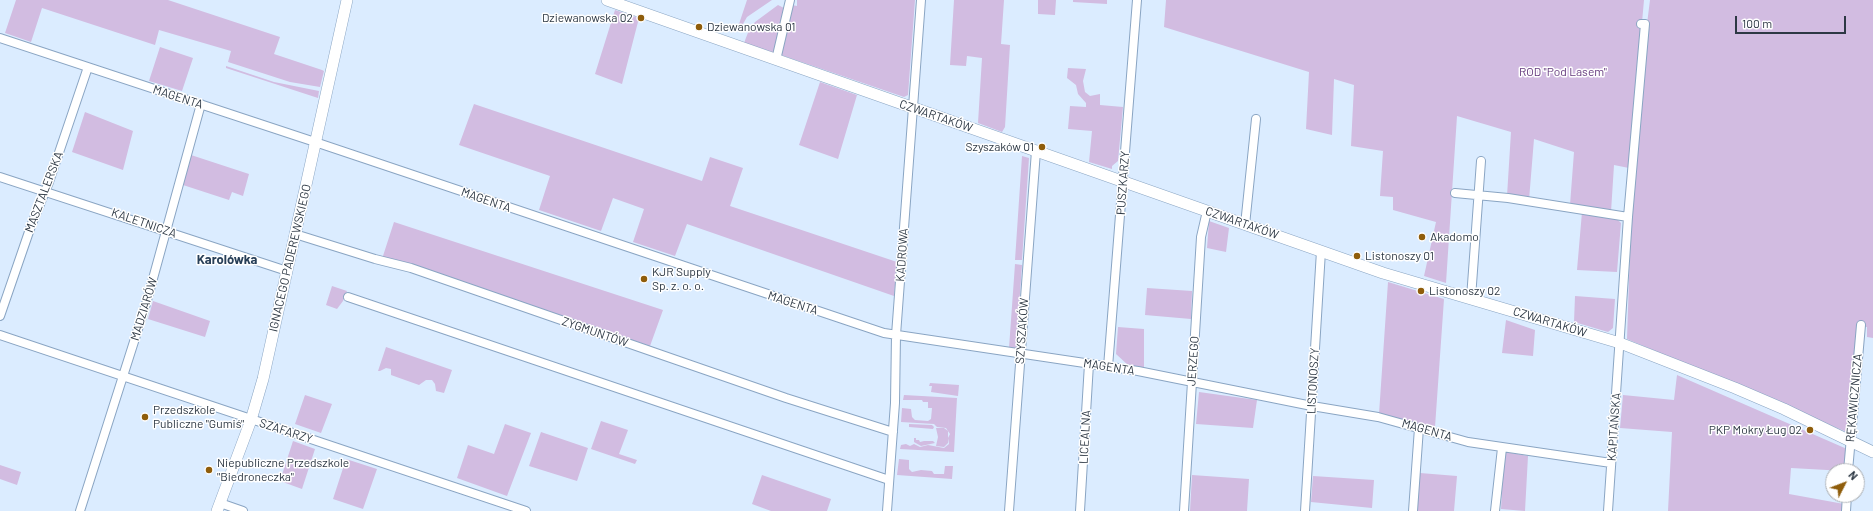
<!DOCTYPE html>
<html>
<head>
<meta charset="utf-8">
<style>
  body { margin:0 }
  #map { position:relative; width:1873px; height:511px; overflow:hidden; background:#dbecff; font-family:Barlow,sans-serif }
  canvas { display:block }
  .north { position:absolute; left:1825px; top:463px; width:40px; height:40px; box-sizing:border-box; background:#fff; border:1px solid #abafb4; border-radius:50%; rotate:48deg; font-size:11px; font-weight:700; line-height:16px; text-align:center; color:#2d3844 }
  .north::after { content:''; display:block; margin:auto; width:14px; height:18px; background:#8f5d0b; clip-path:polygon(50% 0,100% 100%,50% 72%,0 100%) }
  .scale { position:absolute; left:1735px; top:16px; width:111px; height:18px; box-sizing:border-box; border:2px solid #2d3844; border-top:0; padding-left:5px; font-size:12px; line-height:14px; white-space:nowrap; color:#2d3844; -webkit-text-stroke:3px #fff; paint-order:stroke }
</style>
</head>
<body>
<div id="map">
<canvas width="1873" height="511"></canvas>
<div class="north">N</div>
<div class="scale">100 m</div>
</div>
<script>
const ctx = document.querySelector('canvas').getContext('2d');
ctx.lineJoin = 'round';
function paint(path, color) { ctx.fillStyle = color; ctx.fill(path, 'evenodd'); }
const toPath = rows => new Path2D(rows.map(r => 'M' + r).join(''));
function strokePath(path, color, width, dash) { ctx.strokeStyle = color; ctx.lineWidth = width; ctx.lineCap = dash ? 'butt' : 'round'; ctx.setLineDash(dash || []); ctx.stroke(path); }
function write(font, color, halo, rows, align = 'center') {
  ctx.font = font + ' Barlow,sans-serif'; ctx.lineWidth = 3; ctx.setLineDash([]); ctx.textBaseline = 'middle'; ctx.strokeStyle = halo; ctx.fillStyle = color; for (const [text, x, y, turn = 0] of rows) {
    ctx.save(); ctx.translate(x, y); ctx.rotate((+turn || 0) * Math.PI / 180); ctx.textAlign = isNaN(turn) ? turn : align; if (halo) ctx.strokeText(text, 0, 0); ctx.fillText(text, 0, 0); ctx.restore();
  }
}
const green = toPath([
  [16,0,168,0,280,37,274,54,322,70,324,71,320,87,290,82,228,62,231,51,159,30,155,45,42,8,31,42,5,33],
  [747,0,772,0,747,17,739,31,737,30],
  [797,0,915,0,908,95,904,97,781,55,789,10,792,5,797,6],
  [954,0,1004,0,1001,44,1010,45,1005,127,1002,132,978,123,982,58,967,56,966,66,950,65],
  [1038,0,1056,0,1055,15,1038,14],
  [1073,0,1107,0,1107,4,1073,2],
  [1166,0,1644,0,1629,168,1614,165,1611,212,1570,205,1574,152,1534,139,1529,200,1507,196,1511,132,1457,116,1446,283,1424,276,1436,222,1393,210,1393,197,1380,196,1383,151,1351,146,1354,85,1334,79,1332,135,1306,129,1309,72,1164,27],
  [1650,0,1873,0,1873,338,1867,337,1867,327,1858,327,1849,433,1627,339,1631,218,1647,24],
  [778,5,784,8,775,53,744,43,749,30,755,22],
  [615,10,639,18,622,84,595,74],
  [160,47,193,58,182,91,149,81],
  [226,66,274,82,319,91,318,98,226,68],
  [1068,68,1086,69,1083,81,1085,92,1090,96,1100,94,1100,105,1123,107,1118,161,1112,166,1112,169,1089,162,1092,131,1068,129,1070,106,1086,107,1086,103,1078,94,1076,85,1067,78],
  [820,82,857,95,838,159,799,145],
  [474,104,702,181,710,157,743,168,730,206,897,262,894,296,687,224,675,256,633,242,644,209,613,198,601,231,539,210,550,176,459,145],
  [85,112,133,131,123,170,72,152],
  [191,155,249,174,243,196,232,192,229,200,183,185],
  [1022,156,1029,158,1022,260,1015,260],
  [1582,212,1616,218,1621,223,1617,272,1577,270],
  [1209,221,1229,228,1226,252,1207,248],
  [394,222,663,310,650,346,397,261,382,259],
  [1015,264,1022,265,1016,349,1009,348],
  [1388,282,1444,299,1435,427,1379,414],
  [332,286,347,291,343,301,337,309,326,305],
  [1147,288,1192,291,1191,319,1145,315],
  [1575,296,1615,299,1613,328,1608,332,1574,322],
  [153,301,210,321,205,337,148,319],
  [1506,320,1535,330,1533,356,1502,353],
  [1118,327,1144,329,1144,369,1129,366,1116,354],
  [386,347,452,370,444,393,436,391,435,384,432,380,426,380,419,385,391,375,391,369,386,368,380,371,378,371],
  [1677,375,1847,449,1845,471,1791,468,1789,494,1844,504,1843,511,1668,511,1672,432,1620,428,1623,395,1674,400],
  [930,383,959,385,958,396,931,392,932,386,929,386],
  [1199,392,1257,400,1253,428,1196,424],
  [305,395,332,404,321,433,295,424],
  [904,395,957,398,954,452,900,449,901,445,906,444,910,446,914,444,920,447,928,445,944,448,949,444,948,438,950,434,946,428,937,427,934,424,901,422,902,408,911,409,912,417,915,420,928,421,931,419,932,408,928,408,928,402,923,402,922,400,903,400],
  [601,421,628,430,619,454,637,460,635,464,591,449],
  [505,424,531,433,507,496,457,478,468,445,494,454],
  [909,424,932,425,934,427,933,429,909,427],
  [936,428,944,428,948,431,948,443,944,447,936,446,938,437],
  [541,432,588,448,577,481,529,466],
  [914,438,916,438,916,440,919,440,920,442,924,441,933,441,935,443,921,446,914,442],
  [293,441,315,449,302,489,280,481],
  [1506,452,1528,456,1525,511,1501,509,1504,454],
  [346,459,377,469,363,509,333,499],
  [899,459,909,460,909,469,912,472,921,470,932,471,934,474,944,474,945,466,953,466,952,479,897,475],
  [0,465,21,472,17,485,0,479],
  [1420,473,1457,476,1454,511,1417,511],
  [762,475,831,499,827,511,771,511,752,504],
  [1192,475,1249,479,1247,511,1190,511],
  [1313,476,1374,480,1372,508,1311,502]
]);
const street = toPath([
  [0,38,321,144,884,333,1138,371,1312,406,1378,417,1468,442,1611,463],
  [776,60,790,0],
  [0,177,287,271],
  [1455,193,1508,198,1628,217],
  [1245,225,1256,119],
  [295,234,375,259,411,268,786,398,893,432],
  [348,297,889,480],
  [1471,298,1481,161],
  [0,316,31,226,49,182,88,67],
  [0,335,526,511],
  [1108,367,1137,0],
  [1848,471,1861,325],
  [220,503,243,511],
  [80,511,146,304,201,104],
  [887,511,895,403,896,335,921,0],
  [1009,511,1036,151],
  [1080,511,1089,364],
  [1184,511,1201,237,1207,211],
  [1305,511,1321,251],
  [1413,511,1419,428],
  [1495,511,1502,448],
  [1608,511,1628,217,1645,24,1641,24],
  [1846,511,1847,495]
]);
const secondary = toPath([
  [607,0,1383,273,1620,343,1735,388,1784,409,1873,452],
  [217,511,251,420,263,379,347,0]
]);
const markers = [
  [641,18,4,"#8f5d0b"],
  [699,27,4,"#8f5d0b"],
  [1042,147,4,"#8f5d0b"],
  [1422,237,4,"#8f5d0b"],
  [1357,256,4,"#8f5d0b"],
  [644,279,4,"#8f5d0b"],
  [1421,291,4,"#8f5d0b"],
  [145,417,4,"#8f5d0b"],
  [1810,430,4,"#8f5d0b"],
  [209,470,4,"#8f5d0b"]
];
const poiNames = [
  ["Dziewanowska 02",633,18,"right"],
  ["Dziewanowska 01",707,27],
  ["Szyszaków 01",1034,147,"right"],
  ["Akadomo",1430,237],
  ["Listonoszy 01",1365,256],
  ["KJR Supply",652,272],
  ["Sp. z. o. o.",652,286],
  ["Listonoszy 02",1429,291],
  ["Przedszkole",153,410],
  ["Publiczne \"Gumiś\"",153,424],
  ["PKP Mokry Ług 02",1802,430,"right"],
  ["Niepubliczne Przedszkole",217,463],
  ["\"Biedroneczka\"",217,477]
];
const parkNames = [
  ["ROD \"Pod Lasem\"",1563,72]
];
const streetNames = [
  ["MAGENTA",178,97,18],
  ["CZWARTAKÓW",936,116,19],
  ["PUSZKARZY",1123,183,-86],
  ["MASZTALERSKA",44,192,-69],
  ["MAGENTA",486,200,19],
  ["KALETNICZA",144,223,19],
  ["CZWARTAKÓW",1242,223,19],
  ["KADROWA",902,255,-86],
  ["IGNACEGO PADEREWSKIEGO",290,258,-77],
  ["MAGENTA",793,303,18],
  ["MADZIARÓW",144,309,-73],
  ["CZWARTAKÓW",1550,322,17],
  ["SZYSZAKÓW",1022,331,-86],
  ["ZYGMUNTÓW",595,332,19],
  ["JERZEGO",1193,361,-86],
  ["MAGENTA",1109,367,9],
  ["LISTONOSZY",1313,381,-87],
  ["RĘKAWICZNICZA",1854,398,-85],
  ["KAPITAŃSKA",1614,427,-86],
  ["MAGENTA",1427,430,16],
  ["SZAFARZY",286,431,18],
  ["LICEALNA",1085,437,-87]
];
const neighbourhoodNames = [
  ["Karolówka",227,260]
];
paint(green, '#d2bce1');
strokePath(street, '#8aa5c3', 10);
strokePath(secondary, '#8aa5c3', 12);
strokePath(street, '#fff', 8);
strokePath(secondary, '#fff', 11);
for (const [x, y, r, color] of markers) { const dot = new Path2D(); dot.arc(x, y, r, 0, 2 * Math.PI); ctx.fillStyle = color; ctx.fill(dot); strokePath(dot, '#fff', 1.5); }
write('12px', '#2d3844', '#fff', poiNames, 'left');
write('12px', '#63387c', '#fff', parkNames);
write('12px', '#2d3844', '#fff', streetNames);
write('bold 13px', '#283f58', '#fff', neighbourhoodNames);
</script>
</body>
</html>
